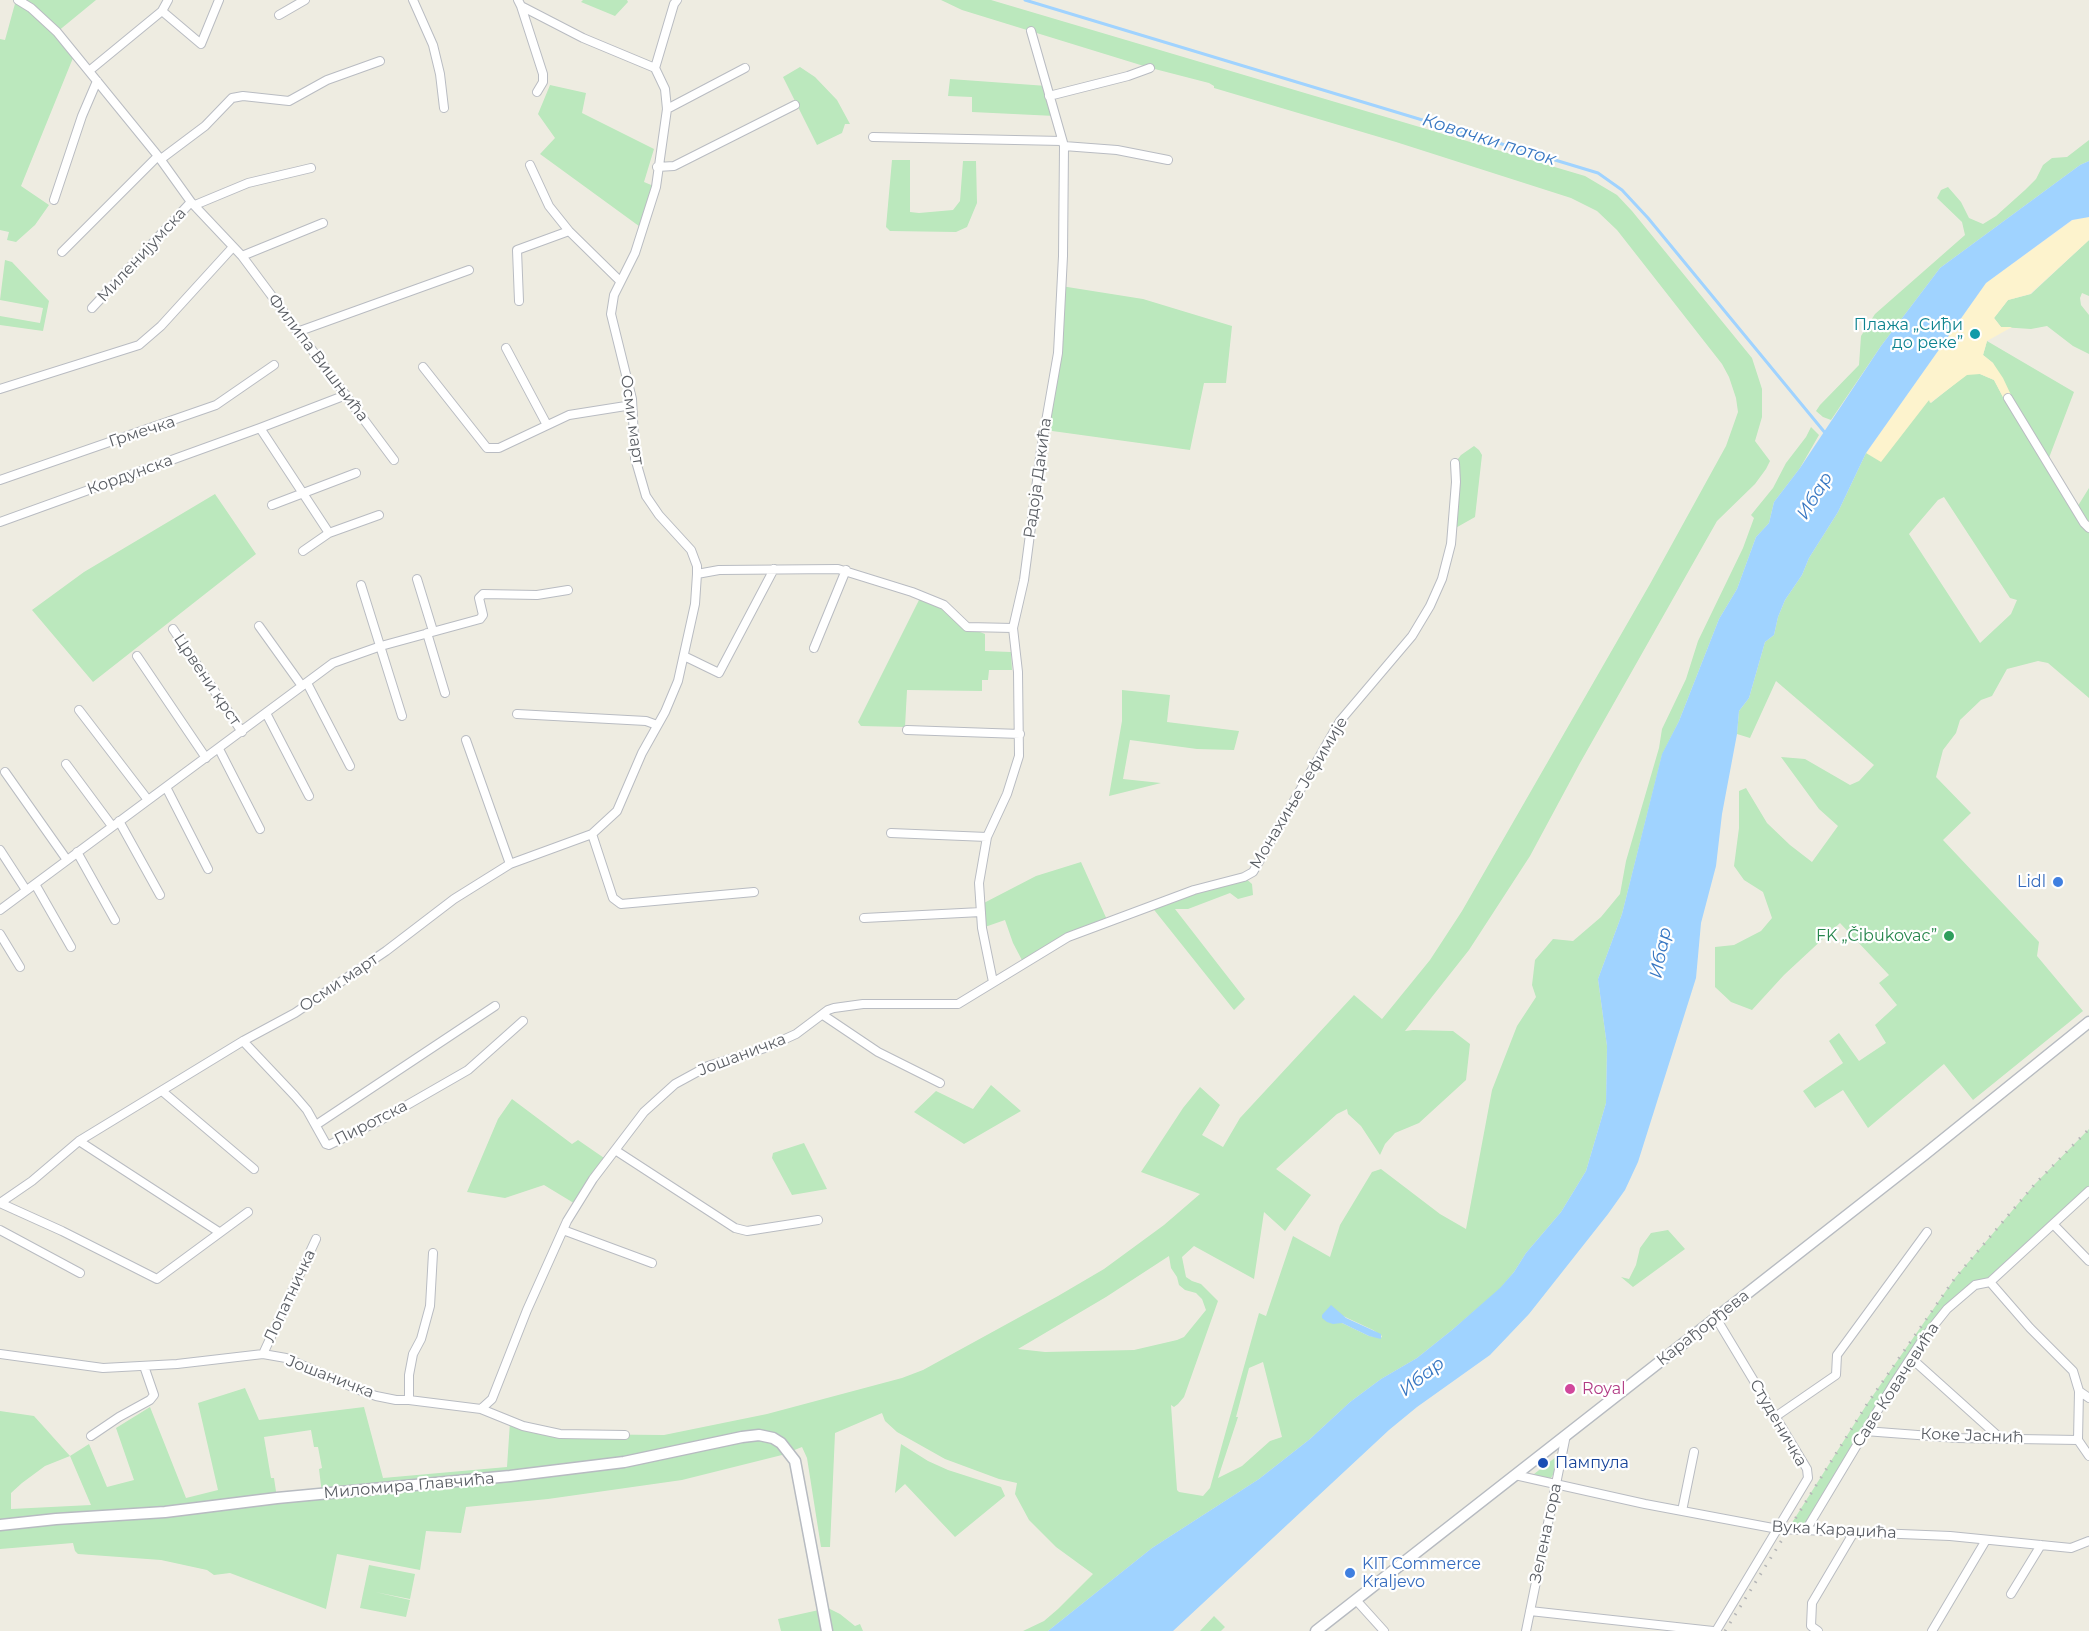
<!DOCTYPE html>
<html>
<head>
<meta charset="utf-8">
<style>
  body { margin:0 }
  canvas { display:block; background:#eeece1 }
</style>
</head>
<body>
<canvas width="2089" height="1631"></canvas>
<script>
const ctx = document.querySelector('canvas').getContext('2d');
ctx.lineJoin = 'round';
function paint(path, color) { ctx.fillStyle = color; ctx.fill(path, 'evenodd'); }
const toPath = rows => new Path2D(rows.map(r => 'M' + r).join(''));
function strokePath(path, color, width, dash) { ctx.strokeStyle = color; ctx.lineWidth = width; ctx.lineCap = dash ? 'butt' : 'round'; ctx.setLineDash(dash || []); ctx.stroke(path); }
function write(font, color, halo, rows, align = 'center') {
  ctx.font = font + ' Montserrat,sans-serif'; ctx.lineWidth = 4.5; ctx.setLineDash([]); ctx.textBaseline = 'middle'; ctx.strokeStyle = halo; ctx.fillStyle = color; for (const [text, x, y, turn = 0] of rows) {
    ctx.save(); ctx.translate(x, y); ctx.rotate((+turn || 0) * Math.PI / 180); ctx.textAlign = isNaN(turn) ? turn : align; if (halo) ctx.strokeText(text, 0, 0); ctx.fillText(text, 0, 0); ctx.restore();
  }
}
const green = toPath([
  [16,0,96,0,57,32,75,53,21,186,49,205,35,225,16,242,7,240,9,232,0,230,0,39,5,40],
  [583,0,627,0,628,2,615,16,581,2],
  [941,0,991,0,1585,176,1617,195,1632,211,1752,358,1762,389,1762,417,1755,441,1770,461,1766,469,1755,484,1717,521,1580,763,1530,856,1469,950,1405,1031,1413,1030,1453,1031,1470,1044,1466,1080,1419,1123,1395,1133,1385,1144,1380,1155,1361,1126,1348,1114,1347,1109,1337,1114,1276,1169,1311,1195,1285,1231,1264,1212,1254,1279,1194,1246,1182,1257,1186,1277,1192,1281,1201,1284,1218,1301,1184,1397,1178,1404,1174,1407,1171,1405,1177,1490,1179,1492,1203,1496,1210,1488,1259,1313,1266,1316,1293,1236,1330,1257,1340,1225,1372,1172,1381,1169,1440,1214,1466,1229,1492,1090,1517,1026,1536,997,1532,985,1535,960,1553,939,1573,941,1601,917,1620,894,1626,861,1659,748,1662,729,1686,679,1698,641,1743,548,1754,518,1751,515,1773,488,1786,463,1806,437,1811,427,1819,435,1800,468,1774,502,1769,523,1756,537,1737,589,1719,619,1679,721,1662,755,1622,914,1598,979,1607,1046,1606,1103,1586,1171,1561,1212,1526,1253,1514,1272,1499,1290,1452,1330,1417,1358,1381,1379,1350,1402,1310,1439,1259,1479,1152,1548,1048,1631,1023,1631,1044,1621,1058,1609,1093,1574,1056,1547,1029,1520,1015,1494,1017,1483,999,1479,945,1459,897,1432,885,1421,882,1413,835,1433,830,1547,821,1547,807,1458,802,1447,782,1455,682,1480,548,1499,466,1507,461,1533,426,1531,420,1570,337,1554,326,1609,230,1573,214,1575,207,1570,161,1560,78,1554,75,1551,73,1543,0,1549,0,1411,34,1416,70,1456,89,1444,107,1487,134,1480,116,1428,150,1407,186,1498,218,1490,198,1403,245,1388,259,1420,364,1407,383,1478,507,1467,510,1422,560,1434,664,1435,767,1414,902,1378,923,1370,1058,1296,1104,1269,1164,1225,1200,1194,1141,1172,1183,1108,1200,1087,1220,1105,1202,1135,1223,1147,1240,1118,1354,995,1382,1019,1430,960,1462,911,1650,584,1726,446,1738,412,1736,398,1729,377,1722,364,1617,230,1597,211,1571,198,1396,142,1214,88,1214,86,1209,83,1147,67,962,10],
  [1169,1256,1171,1268,1177,1277,1179,1285,1185,1290,1196,1293,1202,1299,1206,1310,1184,1337,1177,1340,1134,1350,1045,1352,1018,1349,1106,1297],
  [1343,1316,1373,1330,1382,1336,1381,1338,1369,1336,1342,1323],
  [1263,1362,1282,1437,1270,1441,1242,1466,1218,1478,1238,1417,1236,1417,1249,1368],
  [311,1430,314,1447,318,1447,322,1468,319,1469,322,1494,277,1498,274,1478,271,1478,264,1437],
  [70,1456,91,1505,11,1509,11,1493,22,1483,45,1466],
  [800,67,815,77,837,100,850,124,845,124,842,133,817,145,783,77],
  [950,79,1047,86,1055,116,972,112,972,97,948,96],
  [550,85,586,93,582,113,654,149,644,182,656,187,643,229,540,154,555,138,538,114],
  [2089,140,2089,161,2080,165,1940,268,1881,346,1831,420,1823,417,1816,411,1820,405,1859,365,1861,336,1875,314,1965,235,1962,222,1937,198,1941,190,1948,187,1961,202,1969,218,1983,224,1996,216,2025,190,2036,179,2043,165,2052,158,2067,157],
  [892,160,910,160,910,212,919,213,953,210,960,201,963,161,976,161,977,203,967,227,956,232,890,231,886,227],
  [2089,240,2089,296,2082,293,2080,298,2081,305,2089,315,2089,354,2073,346,2047,326,2031,329,2001,327,1994,318,2008,300,2031,294],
  [5,260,12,262,49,301,43,331,0,325,0,316,40,323,43,308,0,300],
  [1061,286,1143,299,1232,326,1226,383,1204,383,1190,450,1045,430,1058,353],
  [1987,341,2074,392,2047,463,2076,509,2089,488,2089,698,2048,663,2038,661,2007,669,1992,696,1981,700,1960,720,1956,733,1943,750,1936,777,1971,813,1943,840,2039,942,2037,956,2083,1011,1973,1100,1944,1064,1868,1128,1843,1090,1815,1108,1803,1091,1843,1063,1829,1041,1839,1033,1859,1061,1886,1043,1875,1025,1897,1005,1879,983,1889,975,1840,923,1784,975,1752,1010,1731,1002,1715,987,1715,947,1734,945,1761,931,1772,918,1763,892,1744,880,1734,866,1739,828,1739,791,1746,788,1767,823,1790,845,1812,862,1838,826,1819,809,1781,757,1805,759,1850,785,1859,781,1874,765,1776,681,1750,738,1737,734,1739,711,1749,698,1765,642,1774,635,1778,617,1785,600,1802,575,1809,558,1838,512,1866,453,1930,399,1931,403,1967,374,1980,374,1994,380,2004,399,1993,363,1983,355],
  [1944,497,2010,598,2017,600,2011,614,1980,643,1909,534,1938,500],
  [1474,446,1479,450,1482,455,1475,517,1452,530,1455,463,1461,455],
  [215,494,256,554,93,682,32,610,84,572],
  [921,596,944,605,967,627,985,634,985,651,1011,652,1012,670,989,670,988,680,982,680,982,691,907,690,905,727,861,726,858,722],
  [1122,690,1170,695,1167,722,1239,731,1234,750,1197,749,1130,740,1123,779,1161,783,1109,796,1122,721],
  [1081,862,1108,922,1068,937,1024,964,1013,943,1005,920,982,928,980,905,1036,876],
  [1244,877,1252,884,1253,895,1238,899,1230,893,1188,909,1175,909,1245,999,1234,1010,1151,906],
  [991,1085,1021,1111,964,1144,914,1112,936,1091,973,1109],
  [512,1099,572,1144,578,1140,607,1160,577,1205,544,1185,505,1198,467,1192,498,1119],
  [2089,1129,2089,1191,1990,1282,1975,1285,1923,1339,1806,1530,1788,1529,1867,1404,1955,1278,2034,1185],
  [804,1143,827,1189,792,1195,772,1158,773,1153],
  [1668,1230,1685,1249,1633,1287,1621,1277,1629,1279,1636,1265,1640,1248,1651,1233],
  [901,1444,928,1461,948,1470,1001,1487,1005,1496,955,1537,905,1484,895,1493],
  [1556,1457,1554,1473,1551,1478,1544,1478,1534,1474],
  [369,1565,415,1574,410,1599,375,1592,410,1600,406,1617,360,1608],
  [828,1608,840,1614,855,1626,860,1624,863,1631,781,1631,778,1619],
  [1214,1616,1225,1627,1221,1631,1200,1631]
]);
const sand = toPath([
  [2089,217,2089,240,2030,294,2008,300,1994,318,2001,327,2012,327,1987,341,1983,355,1993,363,2003,378,2011,395,2004,399,1994,380,1980,374,1967,375,1930,403,1929,400,1881,462,1866,453,1986,283,2073,220]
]);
const water = toPath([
  [2089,161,2089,217,2072,220,1986,283,1866,453,1838,512,1809,558,1802,575,1785,600,1778,617,1774,635,1765,642,1749,698,1739,711,1737,734,1722,814,1716,866,1701,923,1696,978,1638,1162,1625,1190,1608,1214,1529,1314,1490,1355,1417,1407,1389,1430,1173,1631,1048,1631,1152,1548,1259,1479,1310,1439,1350,1402,1381,1379,1417,1358,1452,1330,1500,1288,1514,1272,1526,1253,1561,1212,1586,1171,1606,1103,1607,1046,1598,979,1622,914,1662,754,1679,721,1719,619,1737,589,1756,537,1769,523,1774,502,1800,468,1881,346,1940,268,2080,165],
  [1331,1305,1346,1318,1381,1334,1381,1339,1369,1336,1342,1323,1333,1324,1327,1322,1322,1318,1322,1315]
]);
const stream = toPath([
  [1025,0,1598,173,1622,190,1648,218,1826,434]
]);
const street = toPath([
  [18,0,31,8,57,32,158,156,191,202,242,256,394,460],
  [413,0,433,45,440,74,444,108],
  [518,0,521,6,583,38,655,68],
  [521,6,543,74,543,82,537,92],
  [162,11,201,44,219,0],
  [279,15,305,0],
  [655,68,674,4,677,0],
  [89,71,162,11,168,0],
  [1049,96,1128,76,1150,68],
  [667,109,745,68],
  [873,137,1062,141],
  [1064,146,1117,150,1168,160],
  [161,159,205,126,232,98,243,96,289,101,327,80,380,61],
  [530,165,549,206,569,231,620,281],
  [657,167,674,166,795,105],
  [54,200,82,116,97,81],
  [195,205,248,183,311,168],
  [62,252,158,156],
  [242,256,323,223],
  [519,301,517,250,569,231],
  [92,308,191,202],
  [297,332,469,270],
  [506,348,547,425],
  [423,367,487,448,499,448,569,415,632,405],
  [0,389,139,345,161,326,233,247],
  [2008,398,2084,523,2089,528],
  [260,428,329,533,379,515],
  [0,480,216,405,274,365],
  [272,505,356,473],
  [0,522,260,428,346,395],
  [303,551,329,533],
  [697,574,719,570,838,569,912,592,944,605,967,627,1013,628],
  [417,579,433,631],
  [361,585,402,716],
  [259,626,302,686],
  [173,629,242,732],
  [427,633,445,693],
  [814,648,846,570],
  [137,656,206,758],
  [684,656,719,673,774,569],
  [307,683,350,766],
  [79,710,148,800],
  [266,713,309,796],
  [517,714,646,721,657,725],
  [907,730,1020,734],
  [466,740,510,864],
  [219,749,260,829],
  [66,764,112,826],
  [5,772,67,860],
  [166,787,208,869],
  [119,821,160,895],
  [891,833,987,837],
  [592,834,613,898,621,904,754,892],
  [0,850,26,890],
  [77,852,115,920],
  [35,884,71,947],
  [0,910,333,663,381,646,480,619,483,615,479,598,483,594,537,595,568,590],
  [864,918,981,912],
  [0,934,20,967],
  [993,982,982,928,979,883,987,837,1007,794,1019,756,1018,672,1013,628,1024,580,1041,450,1058,353,1063,256,1064,146,1031,31],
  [823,1015,878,1052,940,1083],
  [243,1041,295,1096,307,1110,326,1144,329,1145,381,1120,468,1070,523,1021],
  [162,1091,254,1169],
  [316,1125,495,1006],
  [79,1141,219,1232],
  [615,1150,735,1228,747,1231,818,1220],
  [0,1203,32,1181,79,1141,243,1041,295,1013,386,951,454,899,510,864,592,834,617,811,642,753,665,712,678,681,695,604,697,574,697,566,691,550,659,515,646,496,635,458,632,399,611,314,614,295,635,253,656,187,667,109,665,89,655,68],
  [0,1203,62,1231,157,1279,248,1212],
  [2053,1224,2089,1261],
  [0,1230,80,1273],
  [563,1230,652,1263],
  [1990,1282,2030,1328,2073,1371,2079,1391,2078,1440,2089,1456],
  [0,1354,103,1368,177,1364,263,1354,286,1358,359,1390,376,1396,396,1400,409,1400,481,1409,492,1399,527,1310,567,1221,593,1179,644,1112,675,1084,708,1066,765,1048,796,1034,828,1010,834,1008,863,1004,958,1004,1068,937,1194,890,1244,877,1253,872,1340,721,1412,636,1430,606,1442,579,1451,544,1456,482,1455,463],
  [263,1354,316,1239],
  [1911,1358,1999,1437],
  [2079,1391,2089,1398],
  [409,1400,409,1375,413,1354,421,1339,430,1306,433,1253],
  [481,1409,523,1426,560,1434,625,1435],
  [1775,1417,1836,1375,1837,1355,1927,1232],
  [1865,1431,1957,1438,2078,1440],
  [91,1436,119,1417,150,1400,154,1395,144,1366],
  [1515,1475,1645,1504,1778,1529,1950,1536,2071,1548,2089,1541],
  [1682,1511,1694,1452],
  [1806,1530,1893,1385,1923,1339,1947,1309,1975,1285,1990,1282,2089,1191],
  [2011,1594,2041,1545],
  [1356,1600,1384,1631],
  [1530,1611,1713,1631],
  [1526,1631,1566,1435],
  [1716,1631,1808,1478,1807,1469,1716,1318],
  [1818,1631,1811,1626,1812,1603,1854,1532],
  [1932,1631,1986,1540]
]);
const secondary = toPath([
  [0,1525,56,1519,165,1512,277,1498,510,1476,624,1462,742,1437,759,1435,773,1438,781,1443,795,1461,827,1631],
  [1316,1631,1924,1155,2089,1022]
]);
const rail = toPath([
  [1725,1631,1867,1404,1955,1278,2034,1185,2089,1129]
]);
const markers = [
  [1975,334,6,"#0f9aa8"],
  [2058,882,6,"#3f7fe0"],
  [1949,936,6,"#2e9e5b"],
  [1570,1389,6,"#d1479c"],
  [1543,1463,6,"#1a4fb4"],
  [1350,1573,6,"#3f7fe0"]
];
const streetNames = [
  ["Миленијумска",142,255,-47],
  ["Филипа Вишњића",318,358,53],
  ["Осми март",632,420,82],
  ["Грмечка",142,432,-18],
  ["Кордунска",130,475,-20],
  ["Радоја Дакића",1038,478,-82],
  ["Црвени крст",207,680,56],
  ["Монахиње Јефимије",1299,793,-59],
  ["Осми март",339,983,-34],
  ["Јошаничка",742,1055,-21],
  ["Пиротска",371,1123,-27],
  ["Лопатничка",290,1296,-65],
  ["Карађорђева",1703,1328,-38],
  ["Јошаничка",330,1377,21],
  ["Саве Ковачевића",1896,1385,-57],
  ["Студеничка",1778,1423,60],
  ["Коке Јаснић",1972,1436,2],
  ["Миломира Главчића",409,1486,-5],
  ["Вука Караџића",1834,1530,3],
  ["Зелена гора",1546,1533,-78]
];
const cultureNames = [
  ["Плажа „Сиђи",1963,325],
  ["до реке”",1963,343]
];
const shopNames = [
  ["Lidl",2046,882],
  ["KIT Commerce",1362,1564,"left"],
  ["Kraljevo",1362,1582,"left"]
];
const leisureNames = [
  ["FK „Čibukovac”",1937,936]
];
const hotelNames = [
  ["Royal",1582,1389]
];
const transitNames = [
  ["Пампула",1555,1463]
];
const waterNames = [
  ["Ковачки поток",1489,140,17],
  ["Ибар",1815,496,-59],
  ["Ибар",1661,953,-79],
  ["Ибар",1422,1377,-38]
];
paint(green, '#bbe8bd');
paint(sand, '#fdf3cd');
paint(water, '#a0d3ff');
strokePath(stream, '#a0d3ff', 3);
strokePath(street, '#b9bcc2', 10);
strokePath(secondary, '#b7bbc1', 13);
strokePath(street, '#fff', 8);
strokePath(secondary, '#fff', 10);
strokePath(rail, '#b5b6b7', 3, [1.5, 8]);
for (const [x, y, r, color] of markers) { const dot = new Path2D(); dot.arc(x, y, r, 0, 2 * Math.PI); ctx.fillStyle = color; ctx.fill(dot); strokePath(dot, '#fff', 2); }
write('16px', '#5a5e64', '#fff', streetNames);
write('16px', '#0d838f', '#fff', cultureNames, 'right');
write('16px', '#366cbe', '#fff', shopNames, 'right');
write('16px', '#27864d', '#fff', leisureNames, 'right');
write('16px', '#b23c85', '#fff', hotelNames, 'left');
write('16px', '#164399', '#fff', transitNames, 'left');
write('italic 18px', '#3877c2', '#fff', waterNames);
</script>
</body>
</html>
